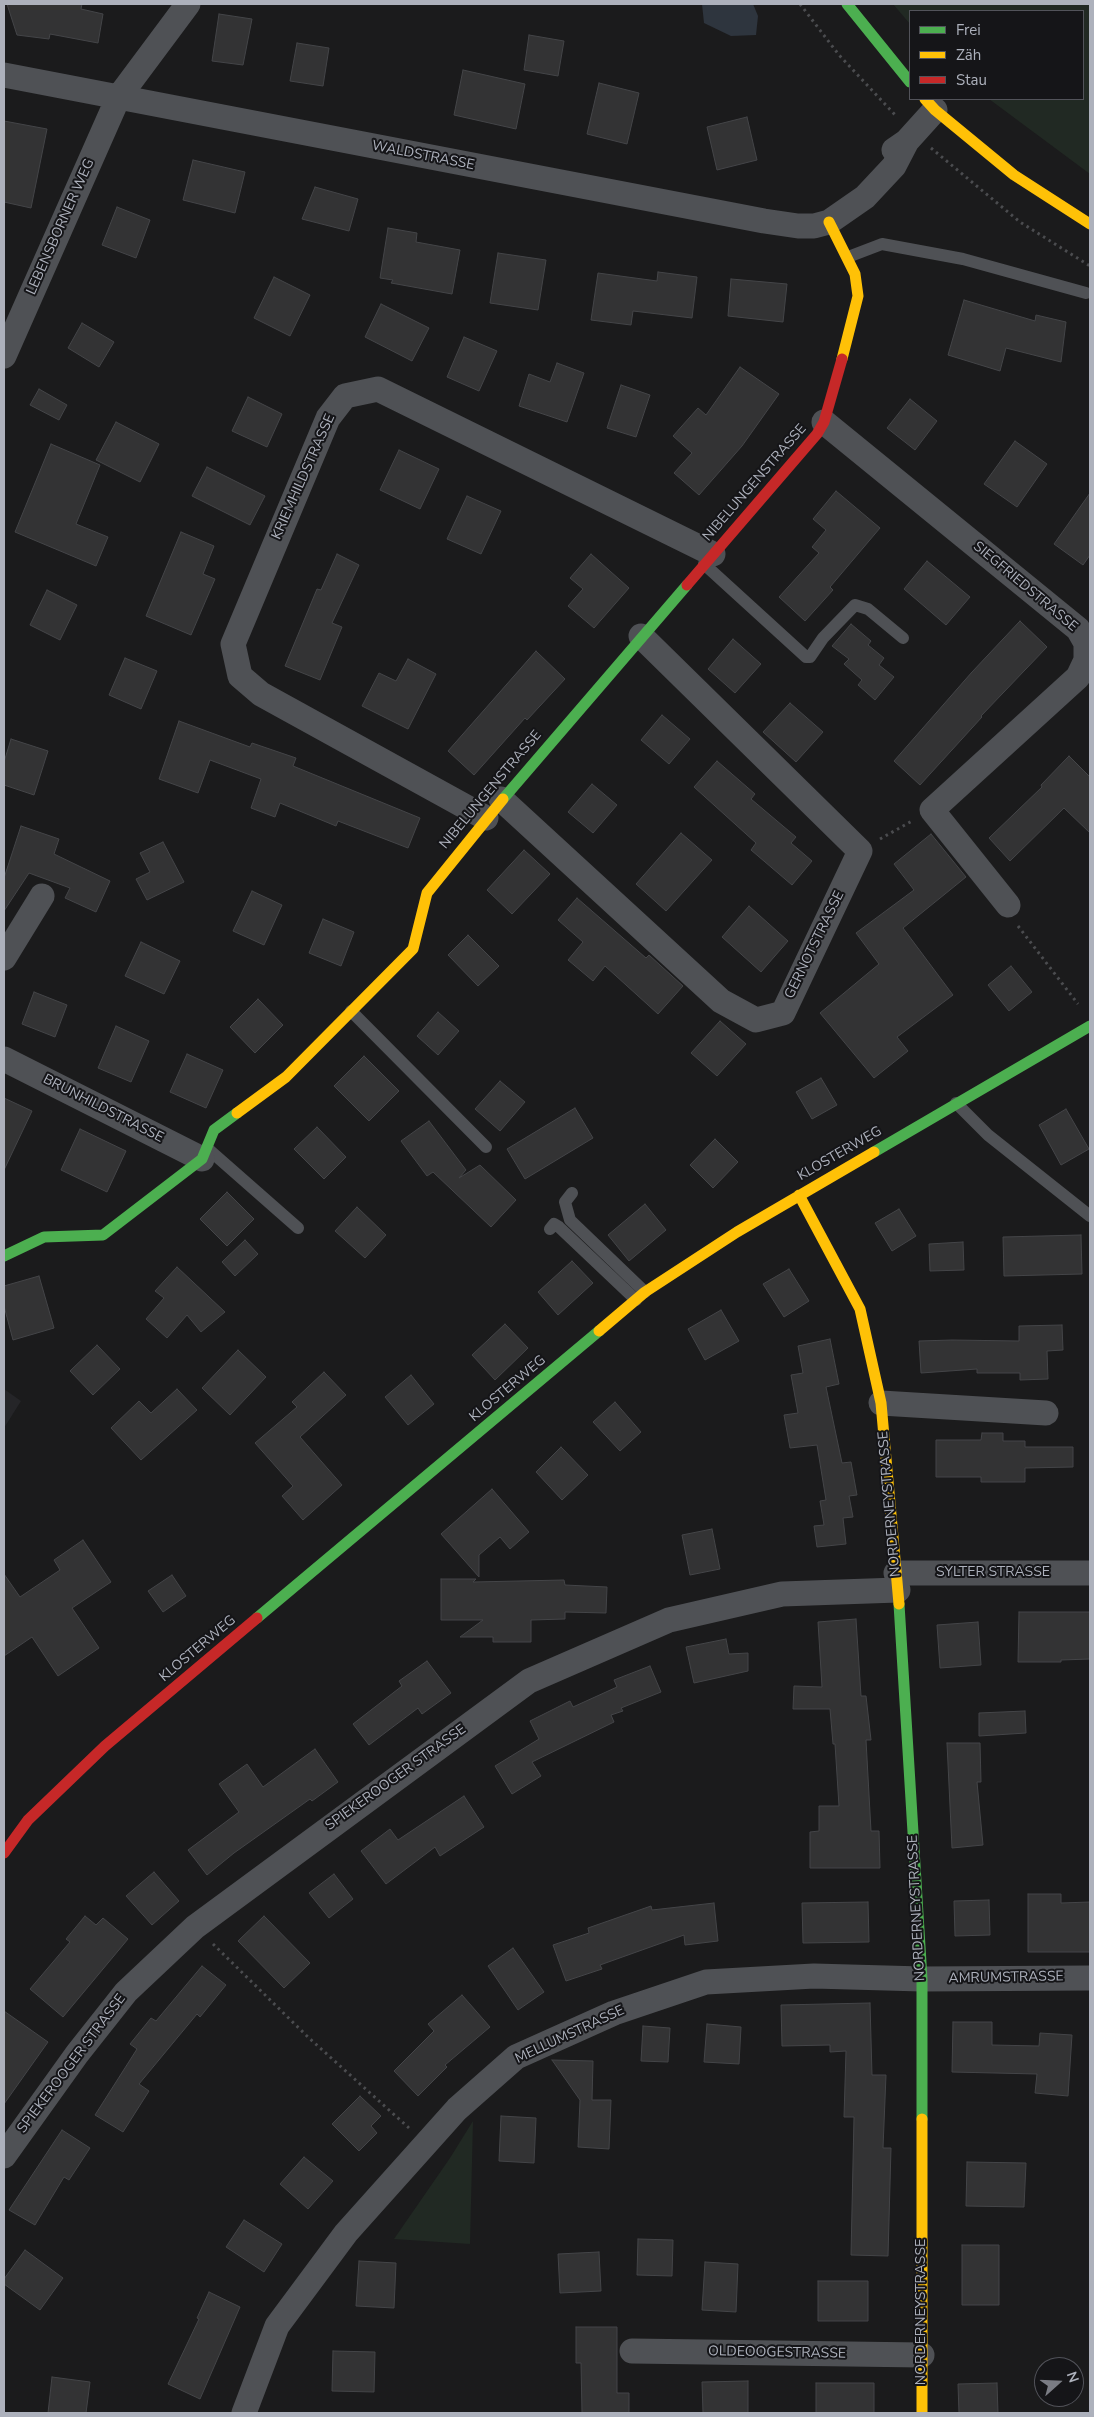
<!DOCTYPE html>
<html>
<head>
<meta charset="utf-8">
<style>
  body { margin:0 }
  #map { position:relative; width:1094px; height:2417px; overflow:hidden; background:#1b1b1c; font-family:"Nunito Sans",sans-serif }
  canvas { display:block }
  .frame { position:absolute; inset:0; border:5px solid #adb1bc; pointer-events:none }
  .legend { position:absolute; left:909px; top:10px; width:175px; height:90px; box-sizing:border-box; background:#151518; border:1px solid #52535a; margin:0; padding:6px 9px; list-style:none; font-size:15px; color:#adb1bc }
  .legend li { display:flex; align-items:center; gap:10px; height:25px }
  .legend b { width:25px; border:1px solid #52535a }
  .north { position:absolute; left:1034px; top:2357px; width:50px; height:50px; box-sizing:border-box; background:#151518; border:1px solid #52535a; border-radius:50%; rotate:70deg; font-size:14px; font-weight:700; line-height:20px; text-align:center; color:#adb1bc }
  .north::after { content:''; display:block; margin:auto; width:18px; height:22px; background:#7a7c84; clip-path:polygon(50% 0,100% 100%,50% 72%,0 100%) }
</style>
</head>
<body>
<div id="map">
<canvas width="1094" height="2417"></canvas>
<div class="frame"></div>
<ul class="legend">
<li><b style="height:6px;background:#4caf50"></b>Frei</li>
<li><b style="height:6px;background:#ffc107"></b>Zäh</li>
<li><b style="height:6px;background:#c62828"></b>Stau</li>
</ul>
<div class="north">N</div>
</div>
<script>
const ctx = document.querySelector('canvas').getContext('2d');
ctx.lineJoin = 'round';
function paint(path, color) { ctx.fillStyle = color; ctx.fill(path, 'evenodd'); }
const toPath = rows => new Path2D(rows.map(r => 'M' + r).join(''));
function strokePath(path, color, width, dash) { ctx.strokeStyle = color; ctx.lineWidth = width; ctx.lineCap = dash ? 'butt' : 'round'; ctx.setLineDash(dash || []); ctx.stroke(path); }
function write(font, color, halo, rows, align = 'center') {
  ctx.font = font + ' "Nunito Sans",sans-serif'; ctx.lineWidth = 4; ctx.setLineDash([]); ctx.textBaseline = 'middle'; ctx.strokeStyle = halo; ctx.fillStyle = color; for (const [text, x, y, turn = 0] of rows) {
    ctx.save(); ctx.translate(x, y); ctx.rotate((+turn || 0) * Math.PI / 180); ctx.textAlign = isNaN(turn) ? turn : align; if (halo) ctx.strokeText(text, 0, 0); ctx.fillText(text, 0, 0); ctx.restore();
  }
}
const built = toPath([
  [4,1389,21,1401,4,1428]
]);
const green = toPath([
  [893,4,1090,4,1090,174,989,99,1083,99,1083,11,910,11,910,24],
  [473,2121,470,2244,394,2239,450,2158]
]);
const water = toPath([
  [702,4,753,4,758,16,756,35,731,36,704,23]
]);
const building = toPath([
  [7,4,82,4,81,9,103,14,98,43,50,34,49,39,17,35,7,4],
  [219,14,252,19,243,65,212,61,219,14],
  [529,35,564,41,558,76,524,70,529,35],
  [297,43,329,48,323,86,290,81,297,43],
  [463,70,525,84,516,129,454,115,463,70],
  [599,83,639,93,627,144,587,134,599,83],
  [747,117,757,160,717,170,707,127,747,117],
  [4,121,47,129,31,208,4,202,4,121],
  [193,160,245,172,235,213,183,200,193,160],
  [315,187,358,199,349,231,302,219,315,187],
  [117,207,150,220,136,258,102,245,117,207],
  [388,228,417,233,416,242,460,250,452,294,391,283,393,280,380,278,388,228],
  [498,253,546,260,538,310,490,303,498,253],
  [658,272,697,277,692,318,633,311,631,325,591,320,598,273,657,281,658,272],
  [274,277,310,295,290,336,254,318,274,277],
  [731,279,787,284,783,322,728,316,731,279],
  [964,300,1035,321,1036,315,1066,322,1061,362,1006,348,1000,371,948,355,964,300],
  [381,304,429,328,412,361,365,337,381,304],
  [82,323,114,342,99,367,68,348,82,323],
  [464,337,497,351,479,391,447,377,464,337],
  [557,363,584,373,567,422,519,406,529,374,550,382,557,363],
  [740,367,779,394,742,446,699,495,674,473,692,453,673,436,698,408,706,415,740,367],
  [621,385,650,395,636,437,607,428,621,385],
  [39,389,67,405,59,420,30,405,39,389],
  [248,397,282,414,267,447,232,431,248,397],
  [910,399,937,421,915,450,887,428,910,399],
  [116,422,159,444,140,482,96,460,116,422],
  [1015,441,1047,464,1017,507,984,484,1015,441],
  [51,444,100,465,76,524,108,537,96,566,15,532,51,444],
  [399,450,439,469,420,509,380,490,399,450],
  [207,467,265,496,250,525,192,496,207,467],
  [836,491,880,528,830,587,833,590,805,621,779,597,819,553,812,547,826,530,813,519,836,491],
  [1090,493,1090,555,1083,565,1054,544,1090,493],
  [467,496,501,511,481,554,447,539,467,496],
  [181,532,214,546,203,574,215,579,191,635,146,616,181,532],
  [337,554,359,565,332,623,342,627,320,680,285,666,317,589,321,590,337,554],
  [591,554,629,588,594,628,568,606,583,589,570,578,591,554],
  [927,561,970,597,946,625,904,589,927,561],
  [47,590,77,605,60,640,30,625,47,590],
  [1020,621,1047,647,981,716,982,717,920,785,894,761,972,672,1020,621],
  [851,624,871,641,868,645,884,658,879,665,894,677,875,700,858,685,862,680,844,664,849,659,832,646,851,624],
  [733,639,761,664,735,693,708,669,733,639],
  [536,651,565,679,527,720,525,718,474,775,448,751,536,651],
  [125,658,157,671,141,709,109,695,125,658],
  [408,659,436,674,408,729,362,706,379,673,396,681,408,659],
  [790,703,823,732,796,762,763,732,790,703],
  [662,715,690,739,669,764,641,740,662,715],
  [179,721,250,747,252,743,296,758,293,766,420,818,408,848,338,821,336,826,280,803,275,817,251,808,261,779,210,760,198,793,159,779,179,721],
  [11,739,48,751,34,795,4,785,4,762,11,739],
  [1069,756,1090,777,1090,833,1064,808,1010,861,989,838,1042,787,1041,785,1069,756],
  [717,761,755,794,751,799,796,837,791,843,812,861,792,885,751,850,756,843,694,787,717,761],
  [592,784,617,805,593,833,568,812,592,784],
  [21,826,59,839,54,854,110,881,96,912,65,898,70,888,29,873,4,911,4,878,21,826],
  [681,833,712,860,666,911,636,884,681,833],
  [931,834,966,877,903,928,953,995,897,1037,908,1051,874,1078,820,1013,879,964,856,933,914,890,894,864,931,834],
  [163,842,184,882,147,900,136,879,150,872,140,853,163,842],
  [524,850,550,874,512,914,487,890,524,850],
  [252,891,282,905,264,945,233,931,252,891],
  [577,898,646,958,649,955,683,986,658,1014,605,966,593,981,568,960,583,942,558,920,577,898],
  [749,906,788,941,761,972,722,937,749,906],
  [323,919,354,932,341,966,309,953,323,919],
  [468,935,499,966,478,986,448,955,468,935],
  [141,942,180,961,164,994,125,976,141,942],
  [1011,966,1032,992,1009,1011,988,985,1011,966],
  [34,992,67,1005,55,1037,22,1024,34,992],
  [258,999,283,1025,255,1053,230,1027,258,999],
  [438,1012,459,1031,438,1055,417,1036,438,1012],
  [720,1021,746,1044,717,1076,691,1053,720,1021],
  [116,1026,149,1041,131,1082,98,1068,116,1026],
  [187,1054,223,1070,206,1108,170,1092,187,1054],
  [364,1056,399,1091,369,1121,334,1086,364,1056],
  [821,1078,837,1105,812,1119,796,1092,821,1078],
  [500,1081,525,1102,500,1131,475,1109,500,1081],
  [4,1098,32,1111,4,1170,4,1098],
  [575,1108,593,1138,525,1179,507,1149,575,1108],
  [1066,1109,1089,1149,1061,1165,1039,1125,1066,1109],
  [429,1121,466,1170,459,1178,480,1165,516,1200,491,1227,433,1172,427,1176,401,1141,429,1121],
  [317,1127,346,1157,324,1179,294,1149,317,1127],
  [80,1129,126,1151,107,1192,61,1170,80,1129],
  [715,1139,738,1162,713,1188,690,1165,715,1139],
  [227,1192,254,1219,227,1246,200,1219,227,1192],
  [645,1204,666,1230,629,1261,608,1235,645,1204],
  [357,1207,386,1235,365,1258,335,1231,357,1207],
  [899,1209,916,1236,892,1251,875,1223,899,1209],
  [1081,1235,1082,1274,1004,1276,1003,1237,1081,1235],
  [245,1240,258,1254,235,1276,222,1262,245,1240],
  [963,1242,964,1270,930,1271,929,1244,963,1242],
  [572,1261,593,1283,558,1315,538,1292,572,1261],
  [177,1267,225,1312,201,1332,187,1315,167,1338,146,1319,164,1298,155,1291,177,1267],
  [789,1269,809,1301,784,1317,763,1284,789,1269],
  [39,1276,54,1328,13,1340,4,1306,4,1286,39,1276],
  [721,1310,739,1341,705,1360,688,1329,721,1310],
  [505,1324,528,1348,495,1380,472,1355,505,1324],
  [1062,1325,1063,1350,1047,1351,1048,1379,1020,1380,1020,1373,977,1373,977,1369,921,1373,919,1341,952,1340,1019,1341,1019,1326,1062,1325],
  [830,1339,839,1384,826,1387,842,1463,851,1462,857,1495,849,1496,853,1517,843,1518,846,1544,817,1547,814,1526,824,1525,820,1501,826,1500,817,1445,790,1448,784,1415,798,1413,791,1375,803,1373,798,1346,830,1339],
  [97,1345,120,1369,93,1395,70,1371,97,1345],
  [238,1350,266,1377,230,1415,202,1388,238,1350],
  [324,1372,346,1395,300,1437,342,1485,303,1520,282,1496,293,1486,255,1443,297,1407,292,1402,324,1372],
  [411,1375,434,1404,408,1425,385,1397,411,1375],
  [177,1389,197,1410,141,1460,111,1428,139,1401,151,1413,177,1389],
  [615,1402,641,1432,620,1451,593,1422,615,1402],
  [982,1433,1003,1433,1003,1441,1025,1441,1025,1447,1073,1447,1073,1467,1025,1468,1025,1482,981,1482,981,1477,936,1477,936,1440,981,1440,982,1433],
  [561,1447,588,1475,562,1500,536,1472,561,1447],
  [492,1489,529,1532,510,1549,500,1537,479,1555,479,1577,441,1534,492,1489],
  [712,1529,720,1569,690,1575,682,1535,712,1529],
  [83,1540,111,1582,72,1608,99,1648,58,1676,32,1637,4,1656,4,1574,20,1597,60,1570,54,1560,83,1540],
  [172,1575,186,1596,163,1612,148,1591,172,1575],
  [441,1579,476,1579,473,1582,564,1580,565,1585,607,1587,606,1613,565,1612,565,1619,531,1620,531,1642,493,1642,493,1637,460,1637,483,1620,441,1620,441,1579],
  [1019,1612,1090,1612,1090,1659,1061,1660,1061,1662,1018,1662,1019,1612],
  [856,1619,861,1696,866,1696,871,1740,866,1740,871,1831,879,1831,880,1868,810,1868,810,1832,819,1831,819,1806,839,1806,835,1744,833,1744,830,1709,793,1709,794,1686,822,1687,818,1622,856,1619],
  [978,1622,981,1665,940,1668,937,1625,978,1622],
  [726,1639,729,1654,748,1653,748,1671,694,1683,686,1647,726,1639],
  [427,1661,451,1693,422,1714,418,1708,369,1745,353,1724,402,1686,399,1681,427,1661],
  [650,1666,661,1692,621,1708,623,1711,611,1715,614,1722,532,1762,541,1776,512,1794,495,1766,539,1739,530,1721,570,1701,573,1707,617,1687,614,1680,650,1666],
  [1025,1711,1026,1733,979,1736,979,1713,1025,1711],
  [947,1743,980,1743,981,1782,977,1782,983,1845,952,1848,947,1743],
  [315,1749,338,1782,312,1801,310,1799,234,1853,207,1875,188,1850,239,1812,219,1784,247,1764,263,1787,315,1749],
  [464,1796,484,1827,440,1856,435,1847,386,1884,361,1851,390,1829,398,1840,464,1796],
  [154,1872,179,1901,152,1925,126,1896,154,1872],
  [334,1874,353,1899,329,1918,309,1893,334,1874],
  [1028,1894,1061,1894,1061,1903,1090,1902,1090,1952,1028,1952,1028,1894],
  [989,1900,990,1935,955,1936,954,1901,989,1900],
  [868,1902,869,1942,803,1943,802,1903,868,1902],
  [714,1903,718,1941,685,1945,684,1935,600,1965,602,1969,566,1981,553,1945,589,1933,588,1928,651,1906,652,1910,714,1903],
  [85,1916,96,1925,103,1918,128,1939,63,2017,30,1989,70,1942,66,1939,85,1916],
  [264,1916,310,1963,284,1988,238,1941,264,1916],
  [513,1948,544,1992,518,2010,488,1966,513,1948],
  [202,1966,226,1985,200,2017,197,2014,139,2084,149,2091,123,2132,95,2115,137,2049,130,2044,151,2018,156,2021,202,1966],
  [462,1995,490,2027,445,2065,447,2067,418,2096,394,2071,434,2031,428,2024,462,1995],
  [870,2003,872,2075,886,2075,883,2148,891,2148,888,2256,851,2255,854,2117,844,2117,846,2051,830,2052,830,2045,782,2046,781,2005,870,2003],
  [4,2011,48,2042,4,2104,4,2011],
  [953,2022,992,2022,992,2045,1039,2046,1040,2033,1072,2035,1068,2096,1035,2093,1037,2074,952,2072,953,2022],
  [707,2024,741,2027,739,2064,704,2062,707,2024],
  [643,2026,670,2028,668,2062,641,2061,643,2026],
  [552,2060,593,2061,592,2100,611,2100,609,2149,578,2147,580,2100,552,2060],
  [360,2096,381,2116,371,2126,377,2133,359,2151,332,2124,360,2096],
  [501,2116,536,2118,534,2163,499,2161,501,2116],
  [62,2130,90,2148,69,2180,64,2177,35,2225,9,2210,62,2130],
  [304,2157,333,2181,308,2209,280,2184,304,2157],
  [967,2162,1026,2163,1024,2207,966,2206,967,2162],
  [244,2220,282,2244,264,2272,226,2247,244,2220],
  [638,2239,673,2240,672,2276,637,2275,638,2239],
  [962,2245,999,2245,999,2305,962,2305,962,2245],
  [25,2250,63,2278,40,2310,4,2284,4,2279,25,2250],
  [599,2252,601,2291,560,2293,558,2254,599,2252],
  [359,2261,396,2263,394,2308,356,2306,359,2261],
  [705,2262,738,2264,736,2312,702,2310,705,2262],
  [818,2281,868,2281,868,2321,818,2321,818,2281],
  [209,2292,240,2307,200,2399,168,2384,199,2319,197,2318,209,2292],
  [576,2327,617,2327,617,2393,629,2393,629,2413,582,2413,581,2363,576,2363,576,2327],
  [333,2351,375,2352,374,2392,332,2391,333,2351],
  [52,2377,90,2382,86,2413,48,2413,52,2377],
  [748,2381,748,2413,703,2413,702,2382,748,2381],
  [816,2383,874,2383,874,2413,816,2413,816,2383],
  [997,2383,998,2413,959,2413,958,2384,997,2383]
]);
const path = toPath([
  [800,4,839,55,897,117],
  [931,148,1020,222,1090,266],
  [880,839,912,821],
  [1018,926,1078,1004],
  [213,1944,309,2038,409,2128]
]);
const lane = toPath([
  [848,257,882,244,963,259,1086,293],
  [704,564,806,657,810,657,823,638,855,605,868,609,903,638],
  [351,1011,486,1147],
  [956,1103,988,1135,1090,1216],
  [207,1148,298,1228],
  [572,1193,565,1202,570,1220,645,1292],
  [550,1229,554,1224,559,1227,636,1300]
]);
const street = toPath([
  [4,75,764,221,798,226,814,226,829,222,865,197,894,166,907,141],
  [894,150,907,141,935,110],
  [4,356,118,98,188,4],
  [824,422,1078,629,1086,643,1086,660,1078,677,932,810,1008,905],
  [501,799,721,1001,756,1020,783,1013,860,851,641,636],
  [486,818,261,694,240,676,233,644,328,418,345,396,378,389,713,554],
  [4,958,42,896],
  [4,1059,202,1159],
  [881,1403,1046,1413],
  [896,1573,1090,1573],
  [4,2156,77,2054,126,1992,195,1927,529,1681,669,1620,782,1594,898,1590],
  [632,2351,922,2355],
  [244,2413,277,2326,346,2233,457,2109,516,2057,614,2013,706,1982,814,1976,922,1979,1090,1978]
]);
const fast = toPath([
  [847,4,910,82],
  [503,799,687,585],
  [874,1152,1090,1026],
  [4,1256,44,1237,103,1235,202,1159,214,1130,237,1113],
  [899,1604,922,1979,922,2119],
  [257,1618,599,1331]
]);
const slow = toPath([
  [925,99,935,110,1014,175,1090,224],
  [829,222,855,274,858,296,842,359],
  [237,1113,286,1077,413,949,427,893,503,799],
  [799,1195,860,1309,881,1403,899,1604],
  [599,1331,645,1292,737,1232,874,1152],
  [922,2119,922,2413]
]);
const jam = toPath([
  [687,585,817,434,824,422,842,359],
  [4,1853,28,1820,105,1746,257,1618]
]);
const streetNames = [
  ["WALDSTRASSE",423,156,11],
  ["LEBENSBORNER WEG",61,227,-66],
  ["KRIEMHILDSTRASSE",304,477,-66],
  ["NIBELUNGENSTRASSE",755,483,-49],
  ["SIEGFRIEDSTRASSE",1025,587,40],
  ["NIBELUNGENSTRASSE",491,790,-50],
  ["GERNOTSTRASSE",815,945,-64],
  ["BRUNHILDSTRASSE",103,1109,27],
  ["KLOSTERWEG",840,1154,-30],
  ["KLOSTERWEG",508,1389,-40],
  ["NORDERNEYSTRASSE",890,1504,-95],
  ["SYLTER STRASSE",993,1573],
  ["KLOSTERWEG",198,1649,-40],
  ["SPIEKEROOGER STRASSE",396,1778,-36],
  ["NORDERNEYSTRASSE",917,1908,-93],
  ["AMRUMSTRASSE",1006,1978,-1],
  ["MELLUMSTRASSE",570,2035,-25],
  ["SPIEKEROOGER STRASSE",72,2064,-53],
  ["NORDERNEYSTRASSE",922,2312,-90],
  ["OLDEOOGESTRASSE",777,2353,1]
];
paint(built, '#252528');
paint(green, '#212923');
paint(water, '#2e353e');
paint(building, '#333334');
strokePath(building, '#444548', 1);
strokePath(path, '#4b4c4f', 3, [2.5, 4]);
strokePath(lane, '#4f5155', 12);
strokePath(street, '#4f5155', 25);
strokePath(fast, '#4caf50', 11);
strokePath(slow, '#ffc107', 11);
strokePath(jam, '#c62828', 11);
write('14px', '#adb1bc', '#151518', streetNames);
</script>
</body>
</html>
